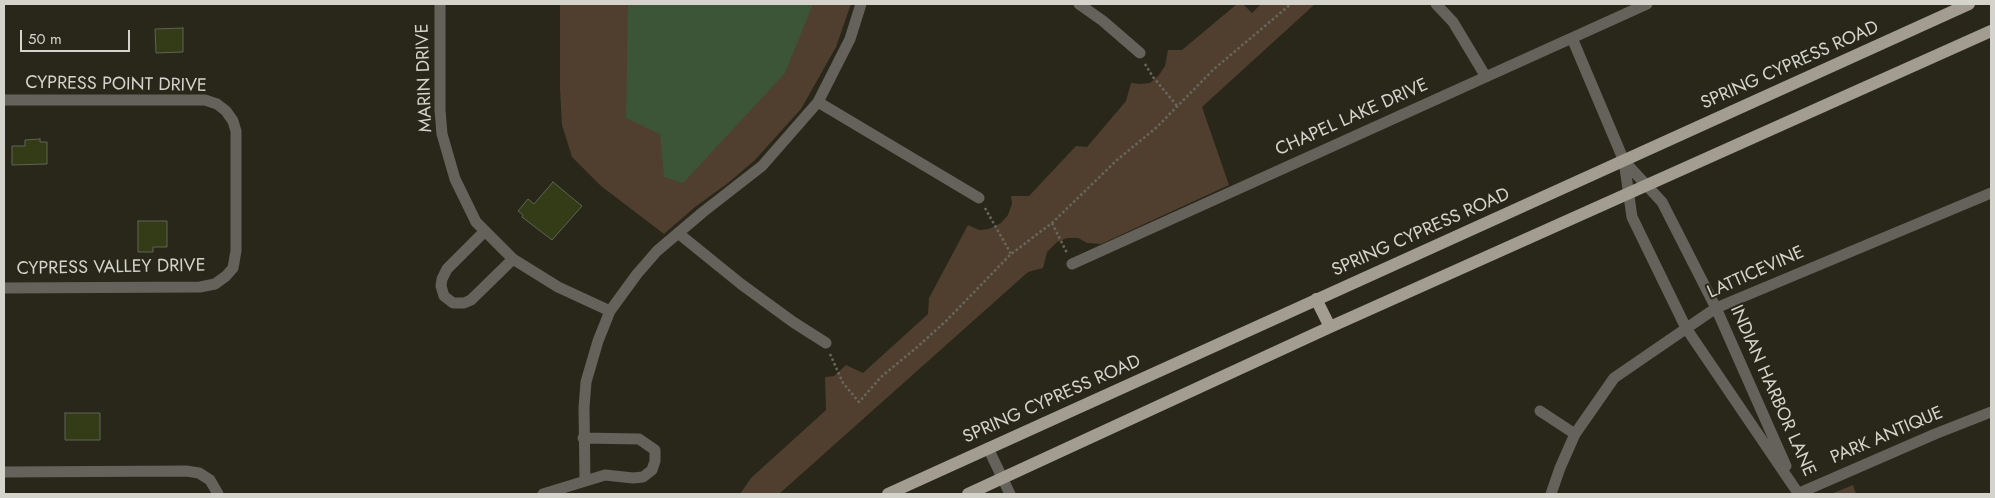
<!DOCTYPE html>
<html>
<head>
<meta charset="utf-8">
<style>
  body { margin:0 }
  #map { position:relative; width:1995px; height:498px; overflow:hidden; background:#28271a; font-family:Jost,sans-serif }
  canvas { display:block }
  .frame { position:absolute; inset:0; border:5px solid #d5d4cc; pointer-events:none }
  .scale { position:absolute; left:20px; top:30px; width:110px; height:22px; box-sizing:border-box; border:2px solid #d5d4cc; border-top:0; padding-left:6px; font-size:15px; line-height:18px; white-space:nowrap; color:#d5d4cc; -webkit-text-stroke:4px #28271a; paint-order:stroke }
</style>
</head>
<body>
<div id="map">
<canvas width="1995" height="498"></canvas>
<div class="frame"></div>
<div class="scale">50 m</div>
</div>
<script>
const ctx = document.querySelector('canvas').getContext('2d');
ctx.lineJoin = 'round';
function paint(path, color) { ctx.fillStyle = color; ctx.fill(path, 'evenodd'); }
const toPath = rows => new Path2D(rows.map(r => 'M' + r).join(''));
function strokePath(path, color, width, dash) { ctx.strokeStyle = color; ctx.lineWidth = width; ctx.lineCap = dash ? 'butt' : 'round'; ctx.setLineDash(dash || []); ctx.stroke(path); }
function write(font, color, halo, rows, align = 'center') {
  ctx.font = font + ' Jost,sans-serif'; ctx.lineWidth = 4; ctx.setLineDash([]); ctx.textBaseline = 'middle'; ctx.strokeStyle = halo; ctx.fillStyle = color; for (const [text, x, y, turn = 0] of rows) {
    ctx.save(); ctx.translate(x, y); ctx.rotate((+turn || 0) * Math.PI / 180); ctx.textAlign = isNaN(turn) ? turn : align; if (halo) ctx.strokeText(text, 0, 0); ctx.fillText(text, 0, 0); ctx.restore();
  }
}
const green = toPath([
  [560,4,851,4,836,47,801,109,755,160,728,183,695,207,664,234,601,186,572,157,562,125,560,89],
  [1237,4,1243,4,1252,13,1261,4,1315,4,1202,107,1229,185,1101,244,1087,243,1078,238,1067,238,1057,242,1047,252,1043,268,1028,272,779,494,740,494,751,478,826,410,825,377,834,376,846,365,863,373,928,314,929,298,968,225,979,230,989,229,1001,223,1008,215,1012,204,1011,196,1029,196,1076,146,1087,147,1126,101,1131,83,1140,84,1150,83,1159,75,1165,66,1168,50,1182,50],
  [1853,485,1856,494,1831,494]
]);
const water = toPath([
  [628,4,813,4,785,73,683,183,664,177,660,134,626,118]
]);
const building = toPath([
  [183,28,183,52,156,53,155,29,183,28],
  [40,139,40,142,47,142,47,164,12,165,12,146,25,146,25,140,40,139],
  [553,182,582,206,552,240,522,217,523,215,518,211,528,199,534,204,553,182],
  [138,221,167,221,167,247,153,247,153,252,138,252,138,221],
  [65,413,100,413,100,440,65,440,65,413]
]);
const path = toPath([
  [1145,64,1153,77,1178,107],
  [985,208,1011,254],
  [1052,223,1067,253],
  [830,354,843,383,859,402,881,377,916,348,946,321,1011,254,1052,223,1117,160,1157,127,1214,69,1291,4]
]);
const street = toPath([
  [440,4,440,110,442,134,455,179,476,222,513,259,558,287,610,311],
  [1079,4,1103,21,1140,53],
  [1436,4,1453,22,1486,77],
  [1572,38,1624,161,1632,217,1686,328,1798,493],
  [4,100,205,100,217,104,226,111,233,121,236,131,236,251,233,268,226,276,215,284,200,287,4,288],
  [818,102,979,198],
  [1624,161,1662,202,1716,308,1786,466],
  [485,231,447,269,442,279,441,286,444,296,453,303,464,303,471,300,513,259],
  [678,233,741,284,793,322,826,343],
  [1072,264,1647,4],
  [1540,411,1575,434],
  [988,448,1010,494],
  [4,472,186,471,199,473,210,480,218,494],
  [585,480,584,408,586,382,598,341,610,311,637,274,657,251,703,212,762,166,818,102,850,39,861,4],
  [543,494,605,475,633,478,643,477,652,470,655,461,655,450,639,439,583,438],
  [1551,494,1560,468,1575,434,1614,378,1716,308,1991,193],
  [1797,494,1935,434,1991,412]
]);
const primary = toPath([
  [1316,299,1330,327],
  [888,494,1969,4],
  [968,494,1330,327,1991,31]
]);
const streetNames = [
  ["SPRING CYPRESS ROAD",1790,66,-24],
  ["MARIN DRIVE",425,78,-92],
  ["CYPRESS POINT DRIVE",116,85,1],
  ["CHAPEL LAKE DRIVE",1352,118,-24],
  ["SPRING CYPRESS ROAD",1421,233,-24],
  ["CYPRESS VALLEY DRIVE",111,268,-1],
  ["LATTICEVINE",1756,273,-24],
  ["INDIAN HARBOR LANE",1772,391,66],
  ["SPRING CYPRESS ROAD",1052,400,-24],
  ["PARK ANTIQUE",1887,436,-23]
];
paint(green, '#503f2f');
paint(water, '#3b5536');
paint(building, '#333c17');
strokePath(building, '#5f6456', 1);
strokePath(path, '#68675c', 2.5, [2.5, 2.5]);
strokePath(street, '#65625c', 11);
strokePath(primary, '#a39d91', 12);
write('18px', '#d5d4cc', '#28271a', streetNames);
</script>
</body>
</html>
